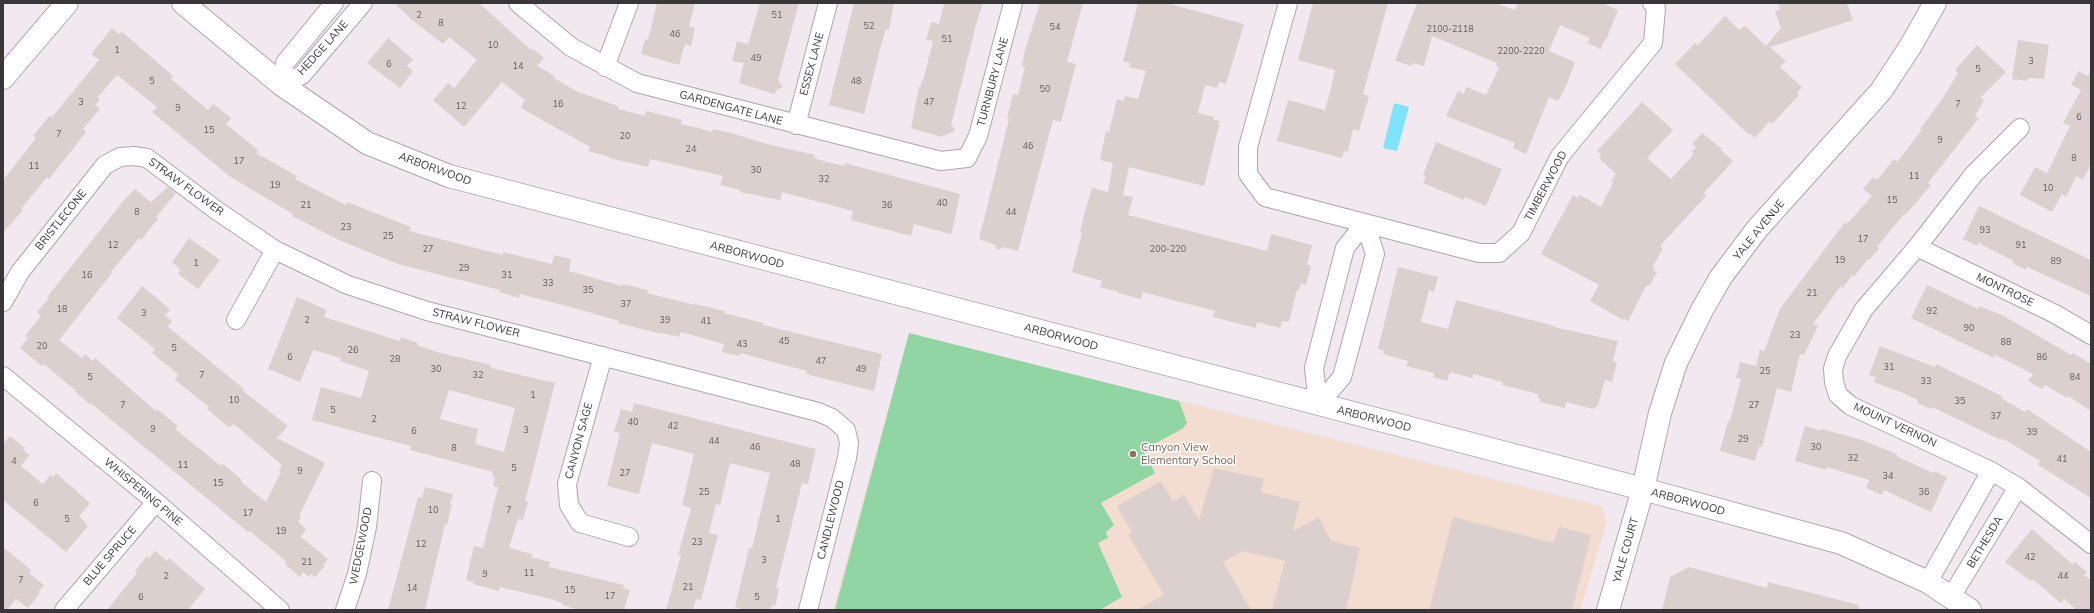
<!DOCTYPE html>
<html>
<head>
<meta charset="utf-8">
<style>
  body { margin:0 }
  #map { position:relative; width:2094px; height:613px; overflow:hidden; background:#f1e8f0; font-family:Mulish,sans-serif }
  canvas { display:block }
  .frame { position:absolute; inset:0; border:4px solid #393639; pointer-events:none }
</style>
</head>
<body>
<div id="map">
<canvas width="2094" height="613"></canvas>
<div class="frame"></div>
</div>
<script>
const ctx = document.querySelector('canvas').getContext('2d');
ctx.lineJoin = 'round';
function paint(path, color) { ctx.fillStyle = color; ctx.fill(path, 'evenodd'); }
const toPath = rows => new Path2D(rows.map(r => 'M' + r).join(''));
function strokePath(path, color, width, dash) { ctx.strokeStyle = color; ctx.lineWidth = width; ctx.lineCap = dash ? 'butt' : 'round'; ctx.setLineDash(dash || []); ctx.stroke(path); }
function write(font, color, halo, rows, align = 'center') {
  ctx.font = font + ' Mulish,sans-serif'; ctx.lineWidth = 3; ctx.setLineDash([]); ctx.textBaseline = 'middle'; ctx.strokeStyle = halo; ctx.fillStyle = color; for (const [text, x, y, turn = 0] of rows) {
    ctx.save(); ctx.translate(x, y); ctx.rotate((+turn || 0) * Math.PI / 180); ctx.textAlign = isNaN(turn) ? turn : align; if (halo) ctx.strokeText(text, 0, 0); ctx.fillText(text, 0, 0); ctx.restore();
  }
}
const education = toPath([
  [909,333,1601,506,1607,521,1580,610,833,610]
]);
const green = toPath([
  [909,333,1179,401,1187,423,1182,429,1143,450,1155,473,1101,503,1114,525,1106,532,1108,538,1098,543,1122,597,1100,610,835,610]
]);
const water = toPath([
  [1394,103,1409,107,1397,151,1383,148]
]);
const building = toPath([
  [394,3,479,3,531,50,532,48,544,58,537,66,555,76,554,78,578,92,618,106,618,109,645,116,646,111,682,120,681,124,698,128,712,132,713,129,731,133,767,144,815,155,814,158,827,162,845,166,845,163,960,194,952,232,951,234,914,224,911,236,851,220,853,211,782,192,780,200,740,192,740,190,720,185,723,176,650,159,648,167,609,158,610,157,588,151,590,147,521,108,525,100,502,82,464,127,433,100,448,83,454,88,477,60,449,37,443,44,411,19],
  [657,3,695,3,689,26,695,28,691,46,685,44,679,65,641,54,645,39,648,40],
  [760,3,799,3,778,80,783,87,776,90,775,94,739,83,744,63,732,61,737,41,748,44],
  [854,3,894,3,889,30,886,29,880,49,864,114,829,105],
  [944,3,983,3,976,25,951,125,955,130,942,137,911,128,919,87,920,88,922,80,923,81,933,41,926,40,931,22,939,24],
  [1040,3,1083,3,1067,62,1076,64,1061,122,1053,120,1018,251,1003,247,998,250,995,245,979,239,1009,119,1007,118,1013,94,1018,95,1025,67,1022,66,1025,50],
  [1138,3,1166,3,1244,24,1226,84,1219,82,1217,88,1205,85,1198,113,1214,117,1214,120,1220,121,1204,186,1129,167,1123,195,1133,197,1128,215,1267,251,1271,234,1312,245,1307,265,1311,266,1306,285,1301,283,1299,290,1297,290,1289,322,1282,321,1280,328,1257,322,1256,328,1213,317,1215,311,1143,292,1141,299,1118,293,1119,292,1100,287,1102,281,1072,272,1082,233,1080,232,1084,215,1092,188,1108,192,1113,163,1100,160,1106,131,1109,132,1117,99,1124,101,1125,96,1138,99,1146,71,1129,67,1130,63,1123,61],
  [1313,3,1388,3,1363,94,1369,96,1359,131,1353,129,1348,152,1344,151,1342,158,1277,141,1288,100,1325,110,1330,92,1335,70,1298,60],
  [1417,3,1495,3,1515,10,1518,3,1602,3,1618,10,1606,40,1605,39,1601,49,1587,43,1590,38,1560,25,1549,51,1575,62,1566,86,1558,101,1549,97,1526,154,1513,148,1515,143,1446,116,1458,91,1464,94,1466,87,1486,95,1499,68,1496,66,1497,63,1432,36,1424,66,1413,63,1412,66,1395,61],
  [1778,3,1847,3,1853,20,1770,47,1786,61,1780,67,1802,87,1797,93,1799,95,1773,123,1769,122,1755,138,1749,133,1748,134,1675,64,1695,43,1698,45,1725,16,1739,30,1745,26,1766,46,1781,28,1775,11,1780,9],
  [112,28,119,34,122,32,141,48,173,76,171,79,208,110,213,104,231,118,226,124,258,150,256,153,297,176,295,179,346,205,347,202,411,227,409,231,503,255,503,252,552,264,554,255,571,259,569,271,622,286,622,284,648,290,647,293,694,305,695,304,725,311,724,313,763,323,763,325,882,354,874,391,806,374,807,371,740,353,739,356,722,352,724,344,681,332,679,337,663,333,662,334,618,323,619,321,578,309,520,294,519,298,499,292,500,290,398,264,339,240,292,216,293,214,229,176,152,112,157,107,117,75,97,98,100,100,95,105,100,109,83,129,86,132,76,145,49,179,47,177,21,209,23,210,3,233,3,180,36,138,33,136,50,115,52,117,99,60,91,54],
  [388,38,413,59,407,66,413,71,400,88,367,63],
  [2018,40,2049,45,2044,79,2028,78,2027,81,2012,79],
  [1977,45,2006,72,1980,98,1984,100,1975,116,1979,118,1928,183,1931,185,1921,197,1905,215,1904,214,1877,247,1879,249,1869,260,1868,259,1854,277,1852,275,1843,288,1841,286,1813,324,1818,326,1804,355,1800,354,1791,392,1777,388,1762,447,1759,446,1755,461,1720,451,1728,421,1730,421,1741,379,1736,378,1740,362,1756,366,1760,350,1764,351,1780,309,1845,222,1847,224,1872,196,1863,189,1873,177,1877,180,1894,159,1897,162,1922,130,1920,129,1943,98,1958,73,1955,70],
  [2091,70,2091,164,2083,180,2076,176,2066,197,2062,194,2052,212,2020,195,2035,167,2047,173,2070,126,2063,123,2081,90,2071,85,2078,71,2088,76],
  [1642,102,1673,130,1647,158,1671,179,1694,154,1691,152,1696,147,1692,144,1702,133,1722,149,1721,150,1733,161,1704,193,1706,196,1660,246,1663,248,1653,266,1655,267,1653,270,1657,272,1650,285,1646,286,1628,321,1623,318,1623,320,1590,301,1599,285,1541,254,1573,195,1578,198,1580,195,1601,207,1613,183,1611,181,1616,174,1599,158,1601,155,1597,151],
  [1436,142,1502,169,1486,206,1465,197,1464,200,1423,183,1426,176,1423,175],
  [168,187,176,193,156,217,158,219,141,240,139,238,111,272,112,273,59,340,82,358,85,354,93,361,95,358,156,411,157,409,178,426,175,429,221,466,223,464,242,480,241,482,266,502,281,472,279,470,282,465,234,424,229,427,207,409,209,407,175,380,178,374,152,353,155,349,117,318,142,286,158,299,170,310,165,315,172,321,168,327,244,389,243,391,288,426,277,438,325,463,299,516,301,518,298,522,306,529,301,537,328,559,323,565,325,566,315,577,311,574,309,577,303,572,300,577,285,564,287,562,250,531,248,532,92,404,91,405,75,392,76,391,44,364,42,366,20,348,28,338,25,336,41,316,37,312,49,298,47,297,125,199,135,189,151,202],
  [1979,206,2091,260,2091,296,2027,267,2026,270,2012,263,2014,261,1978,243,1977,246,1963,239],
  [189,238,220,260,198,289,178,274,181,270,172,262],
  [1398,267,1438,277,1434,292,1429,290,1421,322,1448,329,1456,300,1554,326,1554,327,1618,341,1613,361,1617,363,1612,382,1605,380,1598,405,1593,409,1566,402,1565,408,1540,402,1541,399,1537,397,1538,394,1502,385,1503,382,1473,374,1472,378,1450,372,1447,381,1433,377,1434,373,1406,366,1408,361,1383,354,1384,351,1378,349],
  [1927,285,1978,309,1979,306,2002,315,2071,355,2073,353,2091,364,2091,411,2068,396,2067,398,2045,385,2042,389,2028,381,2033,374,1995,355,1994,358,1911,318],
  [297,297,327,310,324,317,400,341,401,337,418,343,417,345,437,352,491,365,491,368,555,383,525,501,528,502,523,520,518,519,509,548,532,554,531,557,550,562,549,567,624,585,623,588,630,590,624,610,580,610,562,605,562,603,551,599,500,587,499,591,473,584,474,582,466,580,474,546,483,548,498,487,493,486,495,477,492,476,493,472,410,450,411,446,312,420,321,387,361,398,369,371,340,361,341,358,313,350,300,382,268,369],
  [449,390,515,408,504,452,475,444,478,429,440,419],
  [1880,346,1935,367,1936,364,2002,396,2001,398,2025,412,2027,409,2091,452,2091,498,2038,465,2040,461,2002,438,2001,440,1932,407,1931,409,1917,403,1918,400,1903,393,1874,382,1876,377,1869,375],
  [634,403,816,449,808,484,802,483,776,588,779,589,775,606,772,605,770,610,745,610,735,607,749,548,752,548,770,473,730,463,720,505,716,504,709,533,718,535,701,600,696,599,693,610,666,610,681,555,678,555,691,508,682,505,694,454,652,443,639,494,607,486,620,433,614,432,621,409,632,412],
  [1805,426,1821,431,1822,429,1862,440,1897,454,1896,456,1933,473,1934,471,1947,477,1931,512,1884,490,1882,495,1866,488,1869,480,1827,467,1826,470,1795,461],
  [10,436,25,448,23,450,30,455,21,466,43,484,50,475,53,477,56,473,90,503,79,516,88,526,66,552,3,500,3,444],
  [1214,468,1264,479,1261,492,1300,502,1293,531,1319,517,1331,541,1360,548,1346,610,1272,610,1285,561,1243,551,1223,562,1251,610,1136,610,1164,595,1128,535,1132,532,1117,506,1161,481,1173,501,1184,495,1199,520],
  [425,487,453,494,450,504,452,504,447,525,445,524,425,610,388,610,418,497,422,498],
  [1453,517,1554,543,1559,527,1591,535,1572,610,1429,610],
  [2032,529,2072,564,2075,562,2087,572,2084,575,2091,580,2091,610,2077,610,2064,599,2061,603,2032,579,2031,581,2005,562],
  [3,547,31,570,29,573,44,585,38,592,40,593,28,608,16,599,7,610,3,610],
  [155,551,167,561,169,558,205,589,188,610,107,610,137,573,135,571,147,556,149,558],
  [1689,567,1767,588,1768,582,1859,605,1859,610,1662,610,1670,577]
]);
const street = toPath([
  [518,3,571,47,637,83,941,161,967,158,978,136,1013,3],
  [1288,3,1248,147,1248,174,1265,197,1479,253,1499,253,1521,233,1560,156,1653,43,1656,8,1652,3],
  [605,67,629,3],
  [282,85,302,75,363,3],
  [282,85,285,63,334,3],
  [796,125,828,3],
  [2020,128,1974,174,1917,247,1864,309,1837,356,1833,369,1834,382,1838,395,1851,406,1991,471,2018,487,2091,544],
  [1917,247,2055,314,2091,335],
  [3,302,20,272,105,165,120,157,134,156,147,158,216,210,275,250,348,285,427,311,818,412,832,418,846,430,849,443,847,458,808,610],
  [236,320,275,250],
  [603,356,567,484,569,505,580,523,629,537],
  [3,376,156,502,280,610],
  [1318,405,1342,377,1375,254,1365,223],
  [1318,405,1314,368,1345,248,1365,223],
  [1928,582,1991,471],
  [1951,597,2018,487],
  [64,610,156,502],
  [345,610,357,574,367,527,372,481]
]);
const secondary = toPath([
  [183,3,282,85,367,143,449,176,1643,489,1841,543,1928,582,1970,610],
  [3,78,67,3],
  [1608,610,1643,489,1660,413,1676,363,1702,310,1721,277,1757,229,1881,91,1910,47,1935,3]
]);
const markers = [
  [1133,454,4,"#8d6e63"]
];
const numberNames = [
  ["2",419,15],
  ["51",777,15],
  ["8",441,23],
  ["52",869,26],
  ["54",1055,27],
  ["2100-2118",1450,29],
  ["46",675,34],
  ["51",947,39],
  ["10",493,45],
  ["1",117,50],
  ["2200-2220",1521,51],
  ["49",756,58],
  ["3",2031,61],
  ["6",389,64],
  ["14",518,66],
  ["5",1978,69],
  ["5",152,81],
  ["48",856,81],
  ["50",1045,89],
  ["3",81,102],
  ["47",929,102],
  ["16",558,104],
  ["7",1958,104],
  ["12",461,106],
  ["9",178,108],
  ["6",2079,117],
  ["15",209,130],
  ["7",59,134],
  ["20",625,136],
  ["9",1940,140],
  ["46",1028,146],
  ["24",691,149],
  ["8",2074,158],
  ["17",239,161],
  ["11",34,166],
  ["30",756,170],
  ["11",1914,176],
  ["32",824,179],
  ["19",275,185],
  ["10",2048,188],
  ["15",1892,200],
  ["40",942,203],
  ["21",306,205],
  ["36",887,205],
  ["8",137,212],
  ["44",1011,212],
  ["23",346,227],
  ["93",1985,230],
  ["25",388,236],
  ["17",1863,239],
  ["12",113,245],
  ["91",2021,245],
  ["27",428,249],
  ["200-220",1168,249],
  ["19",1840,260],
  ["89",2056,261],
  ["1",196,263],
  ["29",464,268],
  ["16",87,275],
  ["31",507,275],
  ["33",548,283],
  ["35",588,290],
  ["21",1812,293],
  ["37",626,304],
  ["18",62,309],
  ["92",1932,311],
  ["3",144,313],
  ["2",307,320],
  ["39",665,320],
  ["41",706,321],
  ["90",1969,328],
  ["23",1795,335],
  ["45",784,341],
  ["88",2006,342],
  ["43",742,344],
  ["20",42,346],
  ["5",174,348],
  ["26",353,350],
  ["6",290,357],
  ["86",2042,357],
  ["28",395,359],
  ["47",821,361],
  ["31",1889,367],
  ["30",436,369],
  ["49",861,369],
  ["25",1765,371],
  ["7",202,375],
  ["32",478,375],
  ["5",90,377],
  ["84",2075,377],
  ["33",1926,381],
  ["1",533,395],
  ["10",234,400],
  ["35",1960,401],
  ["7",123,405],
  ["27",1754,405],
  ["5",333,410],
  ["37",1996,416],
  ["2",374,419],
  ["40",633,422],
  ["42",673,426],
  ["9",153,429],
  ["3",526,430],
  ["6",414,431],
  ["39",2032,432],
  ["29",1743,439],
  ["44",714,441],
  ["46",755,447],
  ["30",1816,447],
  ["8",454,448],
  ["32",1853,458],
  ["41",2062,459],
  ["4",14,461],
  ["48",795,464],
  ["11",183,465],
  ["5",514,468],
  ["9",300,471],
  ["27",625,473],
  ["34",1888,476],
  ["15",218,483],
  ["25",704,492],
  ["36",1924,492],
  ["6",36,503],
  ["10",433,510],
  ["7",509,510],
  ["17",248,513],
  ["5",67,519],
  ["1",778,519],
  ["19",281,531],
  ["23",697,542],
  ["12",421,544],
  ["42",2030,557],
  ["3",764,560],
  ["21",307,562],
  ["11",529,573],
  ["9",485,574],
  ["2",166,576],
  ["44",2063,576],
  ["7",21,580],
  ["21",688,587],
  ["14",412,588],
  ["15",570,590],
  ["17",610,596],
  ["6",141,597],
  ["5",757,597]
];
const streetNames = [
  ["HEDGE LANE",323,48,-48],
  ["ESSEX LANE",812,64,-75],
  ["TURNBURY LANE",993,82,-75],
  ["GARDENGATE LANE",731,108,15],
  ["ARBORWOOD",435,169,20],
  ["TIMBERWOOD",1546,186,-62],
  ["STRAW FLOWER",186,187,36],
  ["BRISTLECONE",61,220,-51],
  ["YALE AVENUE",1759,230,-51],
  ["ARBORWOOD",747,255,15],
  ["MONTROSE",2005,290,26],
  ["STRAW FLOWER",476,323,14],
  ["ARBORWOOD",1061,337,15],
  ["ARBORWOOD",1374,419,14],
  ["MOUNT VERNON",1895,425,25],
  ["CANYON SAGE",579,441,-75],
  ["WHISPERING PINE",143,492,40],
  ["ARBORWOOD",1688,502,15],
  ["CANDLEWOOD",831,520,-76],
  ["BETHESDA",1985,542,-59],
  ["WEDGEWOOD",361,546,-79],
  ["YALE COURT",1626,550,-74],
  ["BLUE SPRUCE",110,556,-49]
];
const educationNames = [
  ["Canyon View",1141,448],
  ["Elementary School",1141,461]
];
paint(education, '#f3ddd0');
paint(green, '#92d5a5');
paint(water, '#7ee3fb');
paint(building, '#dcd0ce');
strokePath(street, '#ada6ad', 20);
strokePath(secondary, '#ada6ad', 24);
strokePath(street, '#fff', 18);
strokePath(secondary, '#fff', 22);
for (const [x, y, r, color] of markers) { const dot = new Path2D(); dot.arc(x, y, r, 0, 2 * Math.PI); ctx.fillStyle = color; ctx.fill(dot); strokePath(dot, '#fff', 1.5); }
write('9px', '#625c5e', null, numberNames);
write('11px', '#393639', '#fff', streetNames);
write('11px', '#785e54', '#fff', educationNames, 'left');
</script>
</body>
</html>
